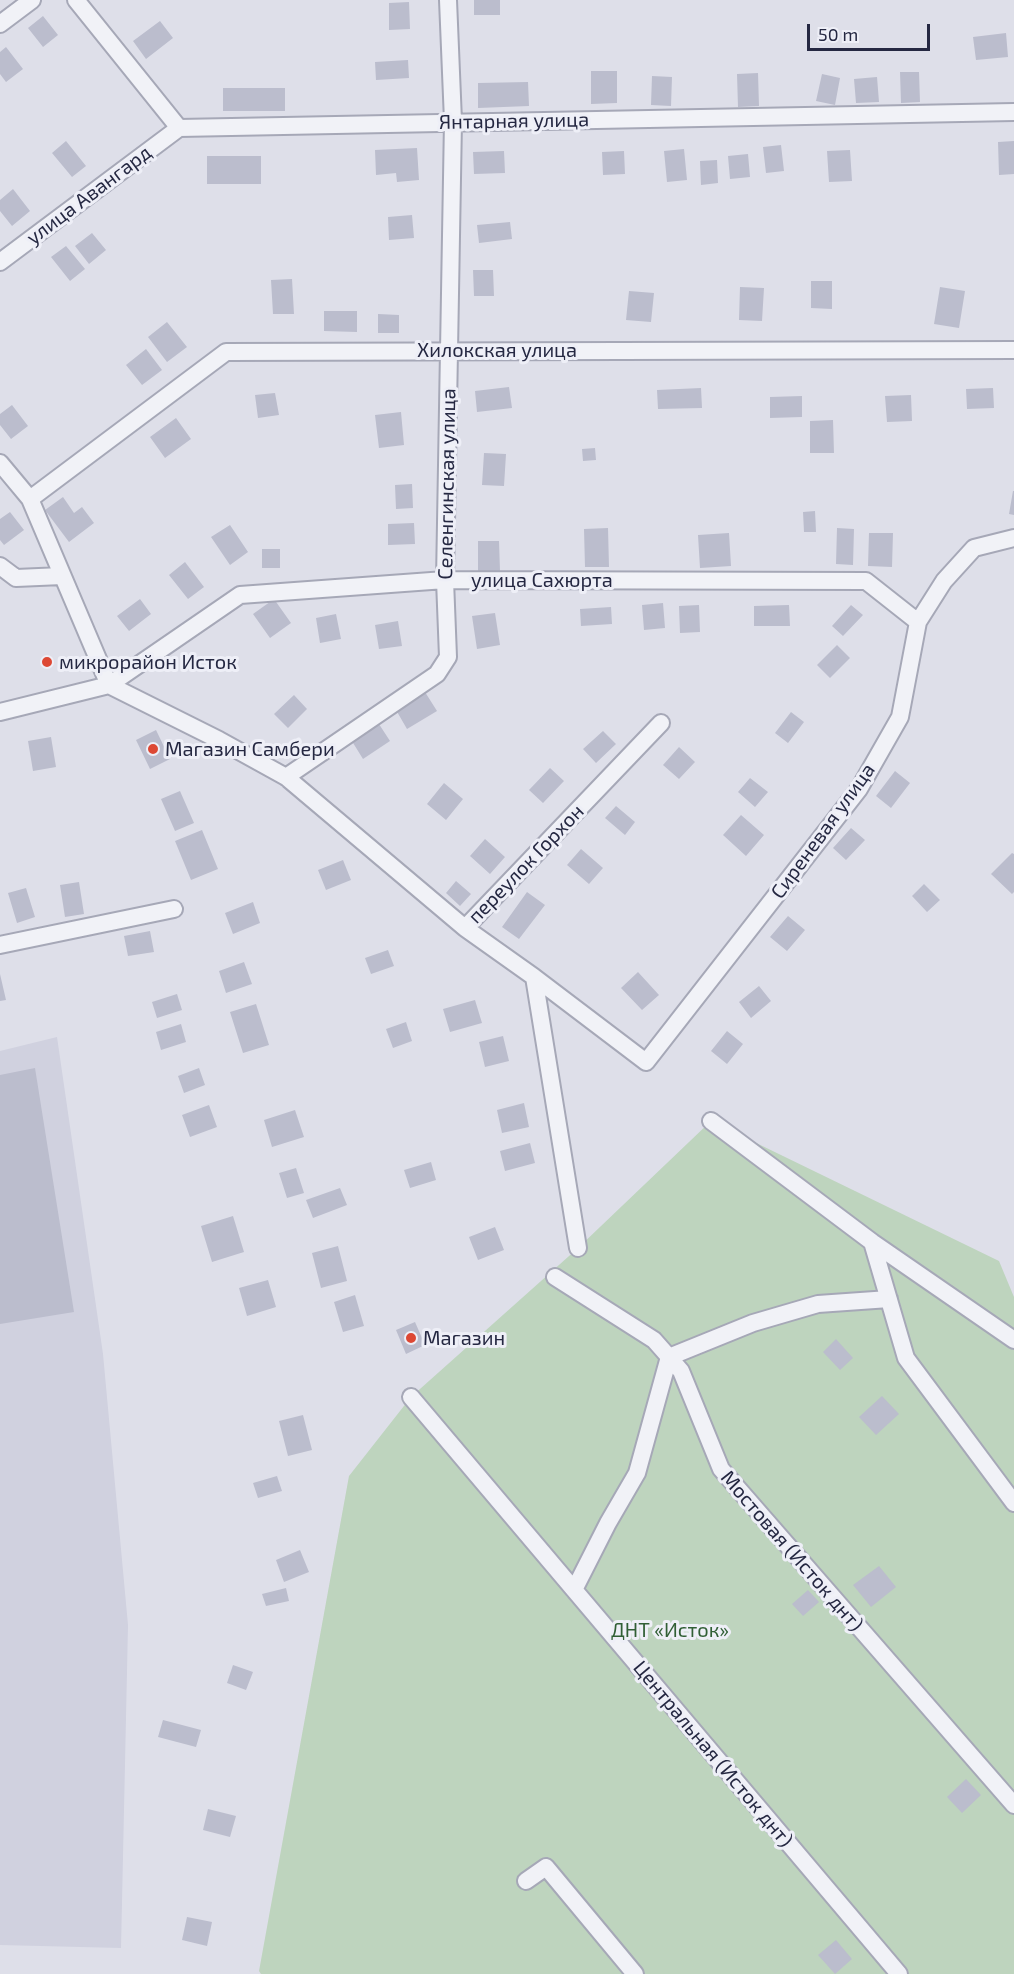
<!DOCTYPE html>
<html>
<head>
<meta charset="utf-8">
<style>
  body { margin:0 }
  #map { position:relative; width:1014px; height:1974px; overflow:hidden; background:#dedfe9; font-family:"Exo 2",sans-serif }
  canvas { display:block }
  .scale { position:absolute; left:807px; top:24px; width:123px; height:27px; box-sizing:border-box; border:3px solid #252842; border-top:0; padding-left:8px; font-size:18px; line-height:21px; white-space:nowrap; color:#252842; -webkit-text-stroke:4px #eeeff7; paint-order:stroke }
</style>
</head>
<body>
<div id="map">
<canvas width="1014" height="1974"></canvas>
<div class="scale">50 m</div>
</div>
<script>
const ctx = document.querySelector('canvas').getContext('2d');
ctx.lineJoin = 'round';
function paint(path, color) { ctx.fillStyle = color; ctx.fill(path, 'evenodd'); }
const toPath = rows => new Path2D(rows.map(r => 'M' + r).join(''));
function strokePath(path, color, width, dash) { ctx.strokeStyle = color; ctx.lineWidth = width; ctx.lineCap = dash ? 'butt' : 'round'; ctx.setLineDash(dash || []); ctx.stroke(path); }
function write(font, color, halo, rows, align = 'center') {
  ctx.font = font + ' "Exo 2",sans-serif'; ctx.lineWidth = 6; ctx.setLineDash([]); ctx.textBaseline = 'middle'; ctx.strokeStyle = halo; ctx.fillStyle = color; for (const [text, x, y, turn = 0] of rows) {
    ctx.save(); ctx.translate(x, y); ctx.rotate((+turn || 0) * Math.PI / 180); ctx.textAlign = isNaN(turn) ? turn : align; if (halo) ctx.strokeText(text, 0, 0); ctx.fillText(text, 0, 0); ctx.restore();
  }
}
const built = toPath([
  [57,1037,103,1354,128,1625,121,1948,0,1945,0,1051]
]);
const green = toPath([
  [711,1121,999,1261,1014,1297,1014,1974,261,1974,259,1971,349,1476,411,1397,578,1248]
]);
const building = toPath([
  [474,0,500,0,500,15,474,15],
  [409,2,410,29,389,30,389,3],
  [43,16,58,35,43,47,28,28],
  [160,21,173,38,146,59,133,41],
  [1006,33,1008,57,976,60,973,37],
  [6,47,23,69,6,82,0,74,0,52],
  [408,60,409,78,376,80,375,62],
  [591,71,617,71,617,103,591,104],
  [900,72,919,72,920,102,901,103],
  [758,73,759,106,738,107,737,74],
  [822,74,840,78,835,105,816,101],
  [652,76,672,77,671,106,651,105],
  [877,77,879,102,856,103,854,79],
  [528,82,529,106,478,108,478,83],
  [223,88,285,88,285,111,223,111],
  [66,141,86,166,72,177,52,153],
  [1014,141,1014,174,999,175,998,142],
  [781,145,784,171,766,173,763,147],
  [417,148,419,180,397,182,396,173,376,175,375,150],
  [684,149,687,180,667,182,664,151],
  [850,150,852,181,829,182,827,151],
  [504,151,505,173,474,174,473,152],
  [624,151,625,174,603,175,602,152],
  [748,154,750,177,730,179,728,156],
  [207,156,261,156,261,184,207,184],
  [717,160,718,183,701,185,700,161],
  [13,189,30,211,12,226,0,211,0,200],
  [412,215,414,238,389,240,388,217],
  [510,222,512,239,479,243,477,225],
  [92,233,106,250,89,264,75,246],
  [66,246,85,269,70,281,51,257],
  [473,270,493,270,494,296,474,296],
  [292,279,294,314,273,314,271,280],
  [811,281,832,281,832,309,811,308],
  [740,287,764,288,762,321,739,320],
  [940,287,965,291,959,328,934,324],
  [629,291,654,293,651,322,626,320],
  [324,311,357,311,357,332,324,331],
  [378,314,399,315,399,333,378,333],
  [167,322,187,347,167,362,148,337],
  [146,349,162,370,142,385,126,365],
  [509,387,512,408,477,412,475,391],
  [701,388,702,408,658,409,657,390],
  [993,388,994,408,967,409,966,389],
  [275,393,279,415,258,418,255,395],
  [911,395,912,421,887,422,885,396],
  [802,396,802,417,770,418,770,397],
  [12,405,28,426,11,439,0,425,0,414],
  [401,412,404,445,379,448,375,415],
  [176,418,191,439,165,458,150,437],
  [833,420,834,453,810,453,810,421],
  [595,448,596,460,583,461,582,449],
  [484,453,506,454,504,486,482,485],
  [412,484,413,508,396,509,395,485],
  [1013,491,1014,491,1014,515,1009,514],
  [63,497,74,513,82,507,94,523,69,542,45,510],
  [815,511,816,532,804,532,803,512],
  [10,512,24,530,4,545,0,540,0,519],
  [414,523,415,544,388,545,388,524],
  [230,525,248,552,230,565,211,537],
  [608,528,609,567,585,567,584,529],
  [837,528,854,529,853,565,836,564],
  [729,533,731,566,700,568,698,535],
  [869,533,893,533,892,567,868,566],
  [478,541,499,541,500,571,478,571],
  [262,549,280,549,280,568,262,568],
  [185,562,204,587,188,599,169,575],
  [140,599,151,614,129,631,117,616],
  [274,599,291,623,270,638,253,614],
  [663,603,665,628,644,630,642,605],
  [699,605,700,632,680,633,679,606],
  [789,605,790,626,754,626,754,606],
  [851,605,863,615,843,636,832,626],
  [611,607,612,624,581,626,580,609],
  [495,613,500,645,477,649,472,616],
  [336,614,341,639,320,643,316,618],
  [398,621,402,646,379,649,375,625],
  [837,645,850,658,830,678,817,665],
  [425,692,437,711,407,729,396,710],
  [294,695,307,709,288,728,274,714],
  [791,712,804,722,788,743,775,733],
  [377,721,390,741,363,759,350,738],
  [156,730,170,759,150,769,136,740],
  [603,731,616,744,596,763,583,749],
  [51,737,56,767,33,771,28,741],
  [679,747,695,762,679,779,663,765],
  [550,768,564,781,543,803,529,790],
  [895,771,910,783,891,808,876,796],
  [750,778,768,792,755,807,738,792],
  [444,783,463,799,446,820,427,804],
  [180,791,194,823,175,831,161,799],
  [616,806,635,822,625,835,605,818],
  [741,815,764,835,746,856,723,835],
  [851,828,865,840,846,860,833,848],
  [202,830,218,869,191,880,175,841],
  [485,839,505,857,490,874,470,856],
  [581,849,603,868,589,884,567,865],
  [1012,853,1014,854,1014,892,1012,894,991,874],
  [343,860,351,880,326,890,318,870],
  [456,881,471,894,460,906,446,893],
  [79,882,84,914,65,917,60,885],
  [924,884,940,900,927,912,912,896],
  [26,888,35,917,17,923,8,893],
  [527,892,545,905,519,939,502,927],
  [253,902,260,923,233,934,225,913],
  [788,916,805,930,787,951,770,937],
  [150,931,154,952,128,956,124,936],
  [388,950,394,966,371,974,365,958],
  [244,962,252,984,226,993,219,971],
  [638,972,659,995,642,1010,621,988],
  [0,974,6,1000,0,1001],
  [759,986,771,1001,751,1018,739,1002],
  [177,994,182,1010,157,1018,152,1002],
  [475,1000,482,1023,450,1032,443,1009],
  [256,1004,269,1045,243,1053,230,1012],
  [406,1022,412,1041,393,1048,386,1029],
  [181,1024,186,1042,161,1050,156,1032],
  [727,1031,743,1044,727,1064,711,1051],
  [503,1036,509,1061,485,1067,479,1042],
  [35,1068,74,1312,0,1324,0,1075],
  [199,1068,205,1085,184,1093,178,1076],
  [524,1103,529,1127,502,1133,497,1110],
  [209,1105,217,1127,190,1137,182,1115],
  [295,1110,304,1137,272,1147,264,1120],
  [530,1143,535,1163,505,1171,500,1151],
  [431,1162,436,1180,410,1188,404,1170],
  [296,1168,304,1193,287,1198,279,1173],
  [340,1188,347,1205,313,1218,306,1200],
  [233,1216,244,1252,212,1262,201,1226],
  [495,1227,504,1250,478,1260,469,1237],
  [338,1246,347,1281,321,1288,312,1253],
  [268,1280,276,1307,247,1316,239,1288],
  [355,1295,364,1326,343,1332,334,1302],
  [415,1322,425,1345,406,1354,396,1330],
  [836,1339,853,1358,840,1370,823,1352],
  [882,1396,899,1414,876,1435,859,1417],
  [303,1415,312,1450,288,1456,279,1421],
  [277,1476,282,1491,258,1498,253,1483],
  [300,1550,309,1572,284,1582,276,1560],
  [879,1566,896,1587,871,1607,853,1585],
  [286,1588,289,1601,266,1606,262,1594],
  [808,1590,819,1602,803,1616,792,1604],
  [233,1665,253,1672,246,1690,227,1683],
  [163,1720,201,1730,196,1747,158,1737],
  [966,1779,981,1795,962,1813,947,1797],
  [208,1809,236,1816,230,1837,203,1830],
  [187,1917,212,1922,207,1946,182,1940],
  [836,1940,852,1959,835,1974,818,1955]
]);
const minor = toPath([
  [76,0,179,128,1014,112],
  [0,24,32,0],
  [0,262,179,128],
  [0,463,30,499,109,685],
  [30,499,226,352,1014,350],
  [0,566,16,578,62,576],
  [109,685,219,740,286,777,465,928],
  [0,712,109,685,240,595,445,580,866,581,918,622],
  [286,777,437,674,448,657,445,580,453,121,448,0],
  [0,945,174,909],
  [534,977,646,1062,859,789,900,717,918,622,944,581,974,548,1014,538],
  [711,1121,872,1242,906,1358,1014,1503],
  [872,1242,1014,1340],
  [578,1248,534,977,465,928,661,723],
  [555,1277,654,1340,669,1357,681,1371,721,1469,1014,1805],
  [411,1397,899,1974],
  [574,1590,608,1523,637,1473,669,1357,753,1323,818,1304,889,1299],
  [526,1881,546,1867,635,1974]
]);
const markers = [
  [47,662,6,"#dd4834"],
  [153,749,6,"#dd4834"],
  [411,1338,6,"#dd4834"]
];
const streetNames = [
  ["Янтарная улица",514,121,-1],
  ["улица Авангард",89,195,-37],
  ["Хилокская улица",497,350],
  ["Селенгинская улица",447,484,-89],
  ["улица Сахюрта",542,580],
  ["Сиреневая улица",823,831,-54],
  ["переулок Горхон",526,864,-46],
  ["Мостовая (Исток днт)",792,1551,49],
  ["Центральная (Исток днт)",713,1754,50]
];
const poiNames = [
  ["микрорайон Исток",59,662],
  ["Магазин Самбери",165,749],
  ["Магазин",423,1338]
];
const parkNames = [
  ["ДНТ «Исток»",670,1630]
];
paint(built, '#d0d1df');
paint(green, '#bed4be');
paint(building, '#bbbdcd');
strokePath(minor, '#a6a8b7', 20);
strokePath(minor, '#f1f2f7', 16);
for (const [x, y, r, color] of markers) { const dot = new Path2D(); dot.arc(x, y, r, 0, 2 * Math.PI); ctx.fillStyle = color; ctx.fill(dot); strokePath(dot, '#eeeff7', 2); }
write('20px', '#252842', '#eeeff7', streetNames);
write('20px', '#252842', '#eeeff7', poiNames, 'left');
write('20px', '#315f35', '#eeeff7', parkNames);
</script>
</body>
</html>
